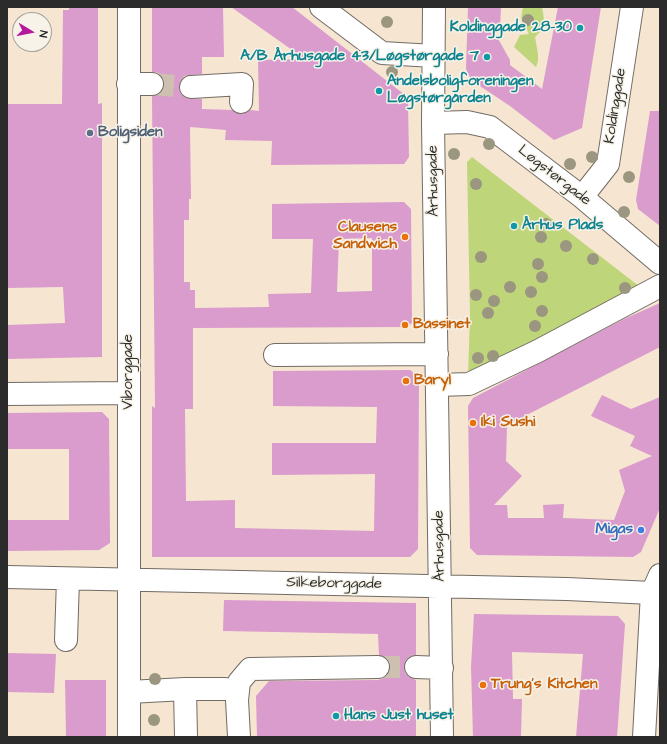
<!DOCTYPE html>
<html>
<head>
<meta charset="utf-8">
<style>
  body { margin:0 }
  #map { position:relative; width:667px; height:744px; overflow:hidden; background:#f5e5d1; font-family:"Architects Daughter",sans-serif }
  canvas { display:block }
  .frame { position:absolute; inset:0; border:8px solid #2b2b2b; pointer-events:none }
  .north { position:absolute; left:12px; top:12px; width:40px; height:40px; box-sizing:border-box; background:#f7f3e8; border:1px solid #a5a39c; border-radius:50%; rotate:100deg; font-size:11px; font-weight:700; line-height:16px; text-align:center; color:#2b2b2b }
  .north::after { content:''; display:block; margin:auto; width:14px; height:18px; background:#b5179e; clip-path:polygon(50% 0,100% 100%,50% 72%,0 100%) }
</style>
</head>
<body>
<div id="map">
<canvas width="667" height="744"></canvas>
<div class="frame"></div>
<div class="north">N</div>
</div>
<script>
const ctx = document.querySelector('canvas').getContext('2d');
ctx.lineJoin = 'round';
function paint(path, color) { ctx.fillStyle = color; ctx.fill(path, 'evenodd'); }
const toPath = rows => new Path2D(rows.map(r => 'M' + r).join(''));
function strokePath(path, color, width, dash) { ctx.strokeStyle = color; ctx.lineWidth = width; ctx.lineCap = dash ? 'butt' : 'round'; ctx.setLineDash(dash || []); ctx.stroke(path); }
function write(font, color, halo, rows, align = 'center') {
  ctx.font = font + ' "Architects Daughter",sans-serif'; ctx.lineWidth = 3; ctx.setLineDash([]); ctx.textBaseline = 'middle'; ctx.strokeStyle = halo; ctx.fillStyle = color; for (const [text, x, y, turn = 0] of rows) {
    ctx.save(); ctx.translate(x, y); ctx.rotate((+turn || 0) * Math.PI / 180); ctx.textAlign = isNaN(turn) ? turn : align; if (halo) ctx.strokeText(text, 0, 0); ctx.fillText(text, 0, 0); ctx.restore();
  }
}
const green = toPath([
  [523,7,542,7,544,19,541,31,535,37,538,54,538,61,536,67,514,47,520,35,529,34,521,18],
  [472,157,644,290,468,377,470,315,467,162]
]);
const building = toPath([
  [69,7,98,7,98,104,102,103,102,357,7,359,7,325,65,323,63,287,7,288,7,104,62,104,63,10,69,10],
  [152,7,223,7,224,57,202,57,202,74,184,76,180,82,179,88,181,94,186,98,202,99,202,109,232,110,241,114,250,110,259,111,258,60,305,59,231,7,292,7,405,95,408,103,409,157,404,164,271,165,272,141,225,140,226,130,190,127,191,199,189,199,189,220,184,220,184,282,190,282,190,290,195,290,195,308,269,307,268,294,311,293,313,239,272,239,272,204,404,202,411,209,412,323,407,327,193,328,193,409,185,409,186,501,235,500,235,528,374,531,375,474,272,475,272,443,376,443,377,407,273,406,273,371,410,370,419,377,418,549,410,557,152,557,152,406,155,408,152,96,158,95,163,91,164,84,163,78,159,73,152,72],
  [372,238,372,291,337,292,339,239],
  [468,7,501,7,500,28,492,28,510,60,510,65,542,89,558,7,601,7,582,128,554,140,510,106,471,80,466,69],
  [650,111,660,111,660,226,638,209,636,200],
  [660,303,660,347,507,425,506,461,522,476,494,505,507,505,508,518,544,518,543,505,564,504,563,518,614,520,625,491,619,470,652,456,630,446,635,436,591,416,602,395,631,409,660,397,660,508,641,552,633,557,477,555,470,548,468,406,473,398,624,319],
  [102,412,109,419,110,543,99,550,7,551,7,520,69,520,69,449,7,449,7,413],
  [224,600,416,603,416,655,410,656,406,660,404,667,405,673,409,677,416,680,416,737,257,737,256,696,269,681,378,680,384,678,389,673,390,666,388,660,379,655,378,634,223,631],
  [474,614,618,616,625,624,617,737,576,737,583,654,512,652,513,699,522,699,521,737,473,737,471,667],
  [7,653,56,654,54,693,7,692],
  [65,680,106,680,106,737,66,737]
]);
const minorTunnel = toPath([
  [152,84,191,87],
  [378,667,416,667]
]);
const minor = toPath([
  [129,7,129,737],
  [321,7,382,53,434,56],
  [434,7,433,123,442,737],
  [128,84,152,84],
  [191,87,242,84,241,102],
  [433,123,467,122,490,127,582,197,660,263],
  [582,197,608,164,632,7],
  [275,355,437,354],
  [438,385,469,384,538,351,660,286],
  [7,394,128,393],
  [7,577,567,589,652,593,660,595],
  [66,640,68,579],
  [416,667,442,668],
  [185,689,225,689],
  [129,692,185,689,186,737],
  [239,737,237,700,239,682,250,669,378,667],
  [644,737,652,593,660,575]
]);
const trees = [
  [528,20],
  [387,22],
  [392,72],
  [489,144],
  [454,154],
  [592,157],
  [570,164],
  [629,177],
  [476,184],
  [624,212],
  [546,224],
  [541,237],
  [566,246],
  [481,257],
  [593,259],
  [538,264],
  [542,277],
  [510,287],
  [625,288],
  [531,292],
  [476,295],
  [494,301],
  [542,311],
  [488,313],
  [535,326],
  [493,356],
  [478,358],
  [155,679],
  [154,720]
];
const markers = [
  [580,28,4,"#0f9aa8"],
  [487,57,4,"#0f9aa8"],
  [379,91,4,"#0f9aa8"],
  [90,133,4,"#5c6f8a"],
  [514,226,4,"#0f9aa8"],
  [405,237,4,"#e8710a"],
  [405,325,4,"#e8710a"],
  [406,381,4,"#e8710a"],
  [473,423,4,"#e8710a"],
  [641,530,4,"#3f7fe0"],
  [483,685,4,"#e8710a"],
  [336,716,4,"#0f9aa8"]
];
const cultureNames = [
  ["Koldinggade 28-30",572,28,"right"],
  ["A/B Århusgade 43/Løgstørgade 7",479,57,"right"],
  ["Andelsboligforeningen",387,82],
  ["Løgstørgården",387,99],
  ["Århus Plads",522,226],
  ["Hans Just huset",344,716]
];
const streetNames = [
  ["Koldinggade",616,106,-81],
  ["Løgstørgade",554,176,38],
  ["Århusgade",434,181,-91],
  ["Viborggade",129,372,-90],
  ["Århusgade",440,546,-91],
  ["Silkeborggade",334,584,1]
];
const serviceNames = [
  ["Boligsiden",98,133]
];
const foodNames = [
  ["Clausens",397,228,"right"],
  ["Sandwich",397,245,"right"],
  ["Bassinet",413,325],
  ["Baryl",414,381],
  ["Iki Sushi",481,423],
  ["Trung's Kitchen",491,685]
];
const shopNames = [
  ["Migas",633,530]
];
paint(green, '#bfd579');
paint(building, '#da9bcd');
strokePath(minorTunnel, '#cdc0b0', 22, [22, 11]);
strokePath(minor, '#726c65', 24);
strokePath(minor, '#fff', 22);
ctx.fillStyle = '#9a9680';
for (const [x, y] of trees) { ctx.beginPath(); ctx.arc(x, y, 6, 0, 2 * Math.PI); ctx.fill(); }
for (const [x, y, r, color] of markers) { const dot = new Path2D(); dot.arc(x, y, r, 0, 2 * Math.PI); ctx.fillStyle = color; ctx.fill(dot); strokePath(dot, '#f7f3e8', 1.5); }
write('bold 15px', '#0d838f', '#f7f3e8', cultureNames, 'left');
write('15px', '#2b2b2b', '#f7f3e8', streetNames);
write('bold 15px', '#4e5e75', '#f7f3e8', serviceNames, 'left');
write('bold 15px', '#c56008', '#f7f3e8', foodNames, 'left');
write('bold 15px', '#366cbe', '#f7f3e8', shopNames, 'right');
</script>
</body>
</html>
